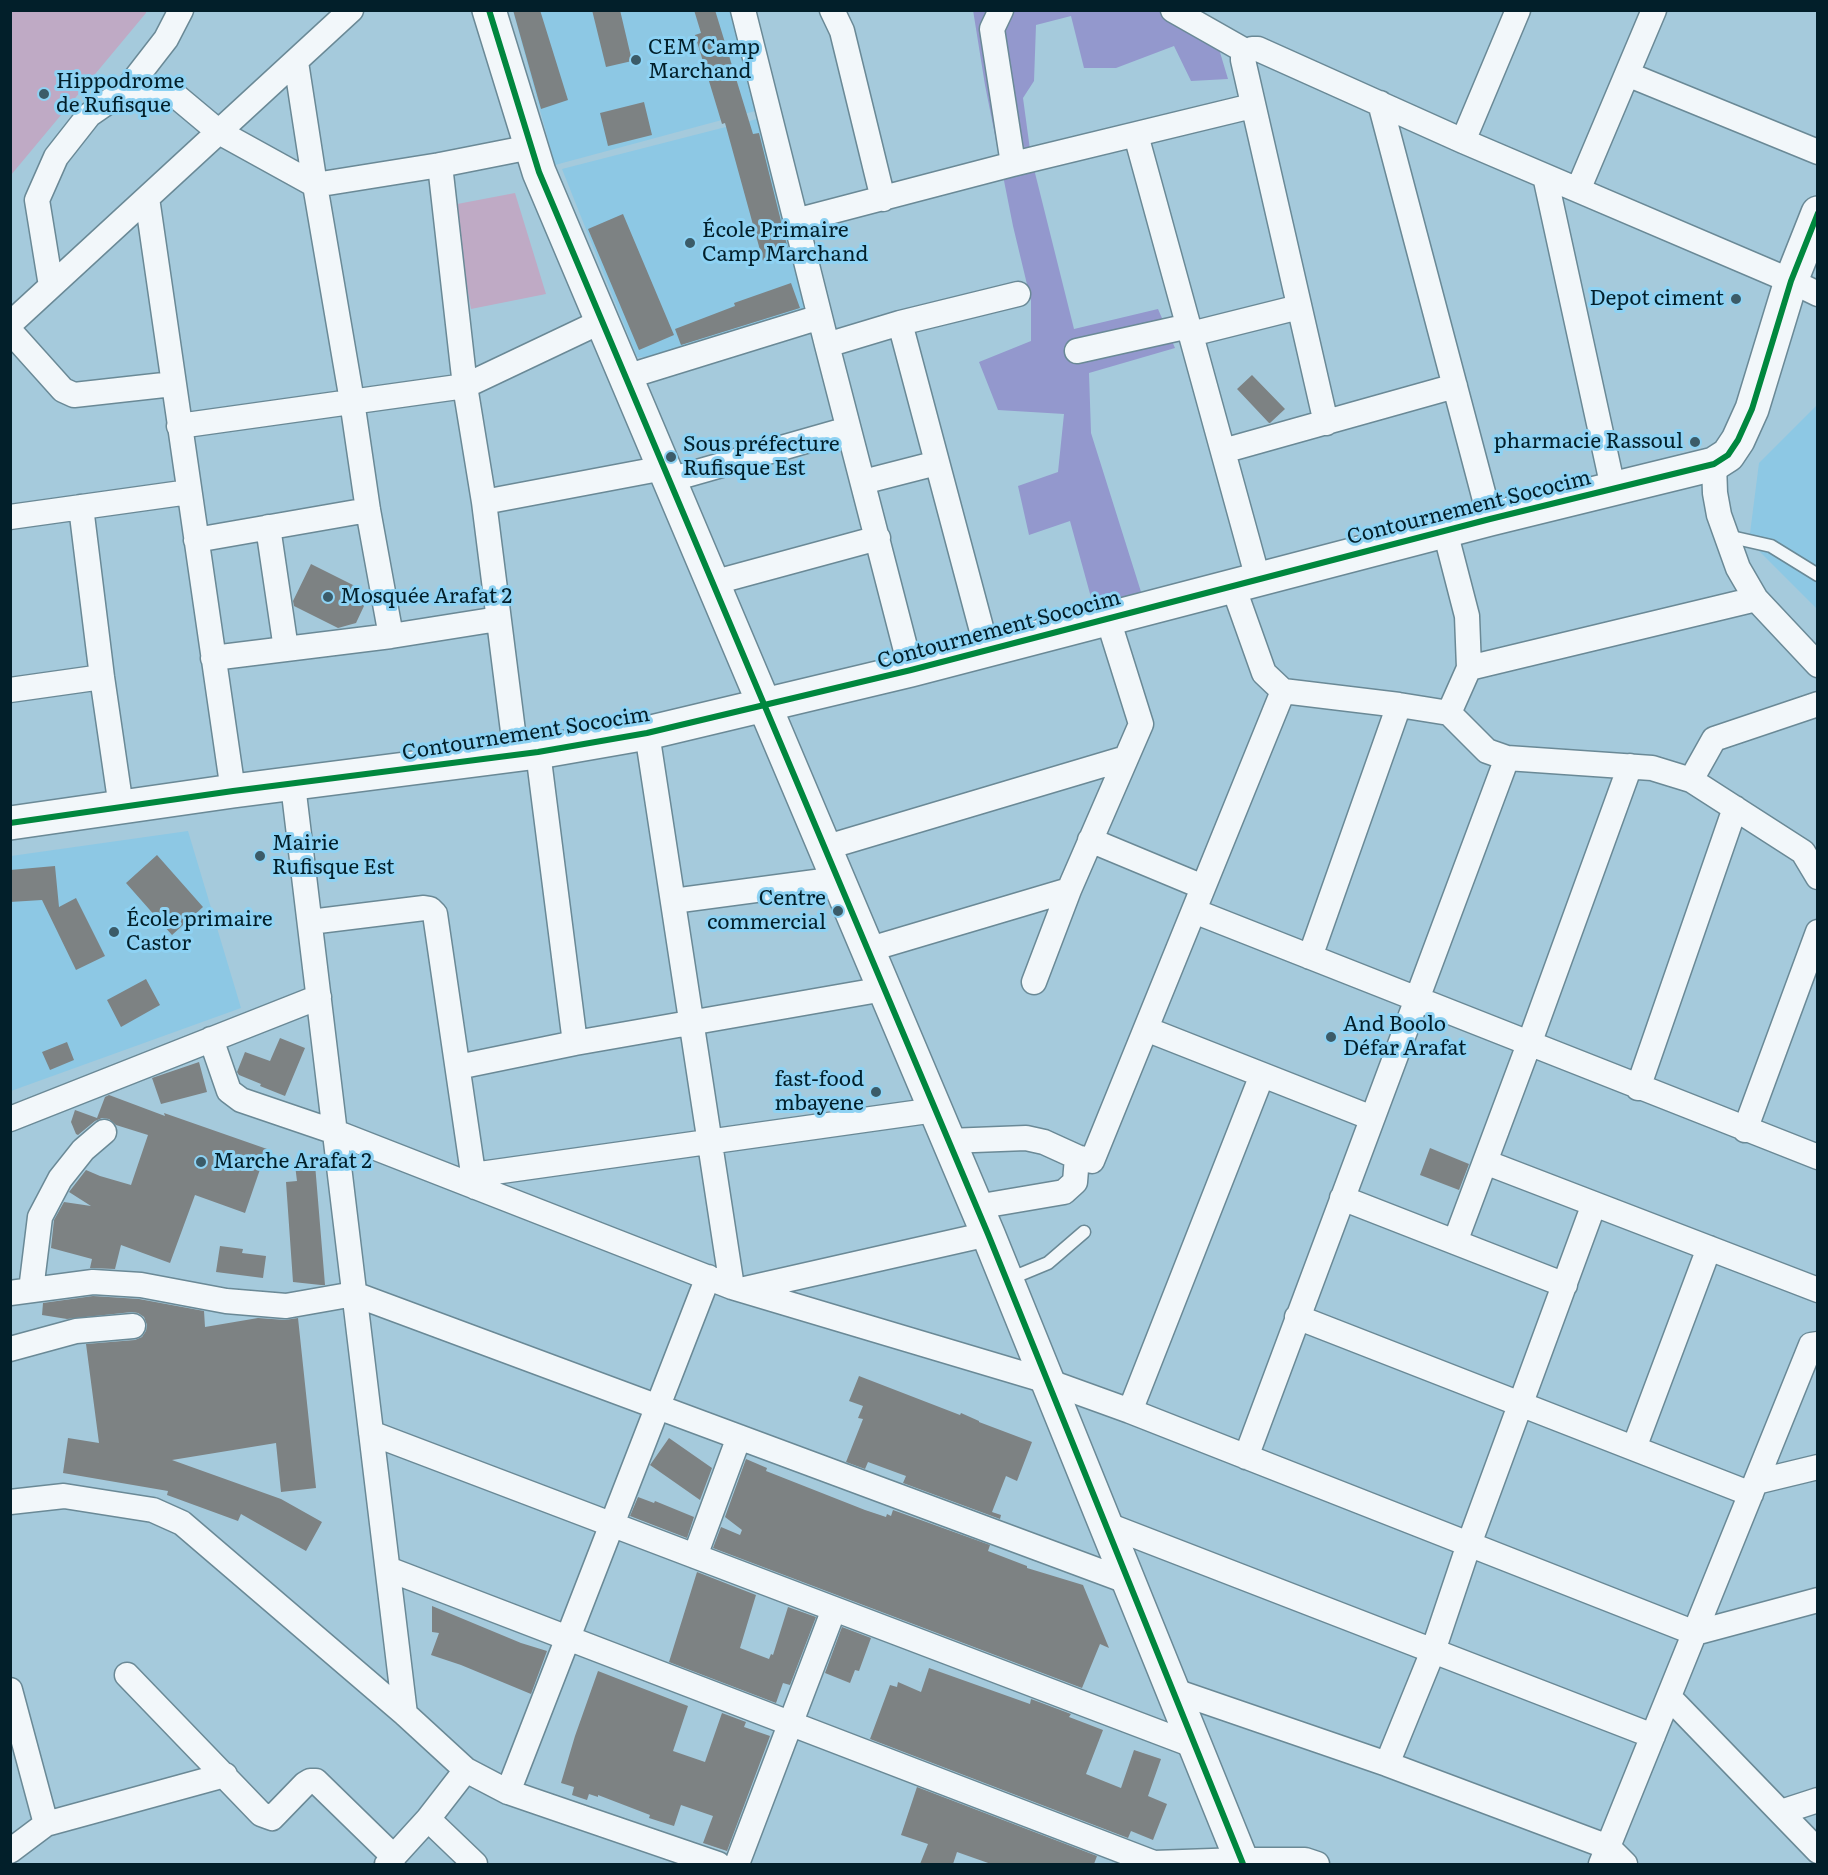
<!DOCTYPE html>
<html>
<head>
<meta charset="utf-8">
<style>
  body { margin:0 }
  #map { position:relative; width:1828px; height:1875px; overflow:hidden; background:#a5cadc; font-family:Literata,serif }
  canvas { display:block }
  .frame { position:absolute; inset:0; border:12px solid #021f2a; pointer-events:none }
</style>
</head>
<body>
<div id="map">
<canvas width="1828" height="1875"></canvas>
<div class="frame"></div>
</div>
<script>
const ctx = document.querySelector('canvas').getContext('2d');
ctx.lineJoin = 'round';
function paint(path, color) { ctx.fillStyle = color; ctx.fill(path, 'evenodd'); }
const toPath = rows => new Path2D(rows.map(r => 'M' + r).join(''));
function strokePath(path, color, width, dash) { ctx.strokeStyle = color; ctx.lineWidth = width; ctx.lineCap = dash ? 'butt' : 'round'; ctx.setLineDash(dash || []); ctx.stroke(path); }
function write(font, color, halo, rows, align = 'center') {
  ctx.font = font + ' Literata,serif'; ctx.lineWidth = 6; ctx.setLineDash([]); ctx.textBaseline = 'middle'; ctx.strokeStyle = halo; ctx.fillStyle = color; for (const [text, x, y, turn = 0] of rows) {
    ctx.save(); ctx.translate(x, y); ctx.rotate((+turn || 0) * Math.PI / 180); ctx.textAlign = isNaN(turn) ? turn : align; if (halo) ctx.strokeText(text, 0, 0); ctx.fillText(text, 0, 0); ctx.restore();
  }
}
const built = toPath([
  [513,11,732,11,759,110,555,165],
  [757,119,809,317,679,359,637,357,562,169],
  [1817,405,1817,609,1749,541,1759,463],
  [188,831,241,1008,11,1091,11,856]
]);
const green = toPath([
  [11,10,146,10,146,13,11,175],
  [515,193,546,294,471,309,452,205]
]);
const water = toPath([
  [973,10,1202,10,1210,19,1228,79,1191,81,1174,46,1116,68,1084,68,1071,16,1036,25,1034,81,1023,98,1031,157,1074,329,1158,309,1175,348,1089,373,1091,433,1142,595,1092,601,1070,521,1029,535,1018,486,1058,472,1064,414,998,410,979,362,1031,341,1031,301,1013,226,985,85]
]);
const building = toPath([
  [513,10,540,10,568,100,541,109],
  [592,10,620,10,632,61,606,67],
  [694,10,715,10,753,134,759,133,789,253,763,261,725,123,722,124,695,35,701,33],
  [644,102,652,135,608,146,600,113],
  [623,214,674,335,639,350,588,229],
  [791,283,800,308,681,345,675,329,735,306,734,303],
  [1252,375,1285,409,1270,423,1269,423,1237,389],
  [311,564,359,588,364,606,356,623,338,628,294,606,293,601],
  [157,855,203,907,172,935,126,883],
  [55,866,59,907,76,898,105,956,76,970,42,900,10,902,10,870],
  [146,979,160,1005,121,1027,107,1000],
  [280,1038,305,1048,285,1096,260,1086,261,1084,239,1075,237,1072,245,1052,270,1061],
  [67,1042,74,1060,50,1070,42,1052],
  [199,1062,207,1092,161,1104,152,1078],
  [109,1095,165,1116,164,1113,267,1149,245,1213,195,1195,170,1263,121,1245,115,1269,90,1268,92,1259,51,1248,54,1220,64,1202,91,1206,69,1192,86,1170,100,1176,131,1185,148,1135,116,1125,109,1119,102,1118,95,1121,78,1135,76,1134,71,1122,75,1110,97,1118,105,1097],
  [1430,1148,1469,1164,1459,1190,1420,1175],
  [315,1164,325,1285,321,1285,293,1282,286,1182,297,1181,295,1165],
  [220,1246,243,1249,242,1253,266,1256,263,1278,216,1272],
  [93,1296,139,1299,204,1311,205,1327,258,1318,285,1320,298,1318,316,1488,281,1492,276,1443,172,1460,281,1499,322,1522,306,1551,241,1514,238,1521,167,1495,168,1491,63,1473,68,1438,99,1443,86,1344,135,1340,142,1337,146,1331,147,1325,144,1317,138,1313,132,1312,67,1319,42,1315,43,1303],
  [859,1376,960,1415,961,1413,979,1421,979,1422,1032,1442,1017,1481,1006,1476,992,1512,1001,1515,1000,1519,903,1483,906,1476,868,1462,865,1469,846,1462,863,1419,858,1418,863,1406,849,1401],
  [669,1438,712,1468,700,1500,650,1465],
  [746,1459,767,1468,766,1471,865,1510,886,1517,887,1514,891,1516,893,1510,990,1545,988,1551,1027,1566,1027,1568,1083,1585,1109,1648,1100,1644,1082,1688,713,1548,721,1527,740,1535,742,1530,725,1517],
  [638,1497,654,1503,655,1501,694,1517,687,1538,630,1516],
  [697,1572,756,1595,740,1648,769,1659,771,1654,773,1655,788,1607,816,1617,790,1685,783,1683,776,1703,669,1662],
  [432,1606,521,1643,547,1651,531,1694,461,1665,431,1655,439,1633,432,1632],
  [842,1627,871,1638,859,1671,855,1670,850,1683,825,1673],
  [929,1668,1030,1704,1031,1699,1071,1714,1069,1717,1103,1730,1086,1774,1121,1788,1134,1750,1161,1759,1148,1796,1167,1804,1153,1840,1131,1831,1128,1838,870,1739,890,1685,897,1687,898,1682,921,1692],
  [598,1671,688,1706,673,1751,705,1762,722,1713,746,1722,744,1727,770,1736,727,1851,703,1843,713,1816,681,1805,674,1826,649,1818,650,1815,598,1795,598,1797,589,1794,587,1800,572,1795,574,1787,561,1783,575,1736],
  [917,1787,1097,1856,1094,1864,991,1864,957,1852,953,1864,920,1864,928,1844,901,1835]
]);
const lane = toPath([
  [1727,536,1771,546,1818,575],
  [1007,1280,1048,1263,1084,1232]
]);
const street = toPath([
  [743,10,827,345,911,670],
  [832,10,842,31,883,199],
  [1001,10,992,29,1013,164],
  [1173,10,1247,52],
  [296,62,315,185,352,401,368,510,391,636],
  [1627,74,1818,152],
  [128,88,170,91,219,132,315,185,440,165,531,147],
  [1380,103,1490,519],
  [1136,135,1258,579],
  [1463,141,1518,10],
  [440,165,465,386,484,502,516,755],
  [1545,176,1613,488],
  [1578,190,1654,10],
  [147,198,233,791],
  [795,221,1013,164,1252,106],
  [51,286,37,200,56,157,89,115,128,88,166,39,181,10],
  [900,323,987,650],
  [10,324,351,10],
  [10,331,63,390,74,395,173,384],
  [1191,334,1299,307],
  [827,345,900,323,1018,294],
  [1077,351,1189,326],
  [626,377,820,317],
  [1326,423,1243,60,1243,55,1252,49,1258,49,1463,141,1791,281,1818,294],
  [179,426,465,386,602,321],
  [1223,451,1455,386],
  [1714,464,1715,493,1719,515,1738,568,1756,599,1818,665],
  [669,480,848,429],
  [863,482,937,463],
  [484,502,664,468],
  [81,507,102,677,121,807],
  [10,517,189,492],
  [268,527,286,649],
  [1445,531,1467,616,1469,668,1449,713],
  [196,540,368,510],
  [712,583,878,538],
  [1233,586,1264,673,1283,691,1399,705,1449,713,1487,751,1507,758,1652,768,1691,780,1803,852,1818,877],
  [213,658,391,636,498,619],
  [1469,668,1756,599],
  [10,690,102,677],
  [647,733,732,1287],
  [538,752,575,1043],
  [1691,780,1714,739,1818,704],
  [293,785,405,1714],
  [1090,840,1203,887],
  [824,848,1126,758],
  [673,901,838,879],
  [1194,911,1818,1157],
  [310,922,424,908,430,909,435,914,475,1187],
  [867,950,1069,890],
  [1310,957,1399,705],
  [1034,982,1069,890,1141,724,1108,619],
  [1146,1029,1372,1118],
  [211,1039,229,1091,241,1100,335,1132,732,1287,1047,1381,1130,1411,1695,1633,1818,1600],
  [458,1067,575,1043,884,989],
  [1638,1088,1735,808],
  [10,1119,319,997],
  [1745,1130,1818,932],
  [948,1141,1026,1138,1044,1142,1077,1157,1092,1161,1283,691],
  [1485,1162,1818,1290],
  [473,1175,935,1110],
  [1342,1198,1565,1285],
  [976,1207,1064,1192,1075,1182,1077,1157],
  [1455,1242,1529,1044,1630,766],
  [745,1289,988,1234],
  [31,1290,40,1217,60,1179,83,1150,104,1132],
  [10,1293,93,1282,141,1285,226,1301,286,1306,354,1294,1129,1582],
  [1297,1317,1751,1494],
  [10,1349,76,1331,133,1326],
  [1130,1411,1262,1075],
  [371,1433,1195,1746],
  [1634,1448,1709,1248],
  [1246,1457,1507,758],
  [1756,1482,1818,1467],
  [10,1502,64,1496,153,1510,182,1523,405,1714,466,1770,508,1792,718,1864],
  [1105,1524,1653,1736],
  [695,1556,739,1437],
  [388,1569,1154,1863,1241,1860,1305,1860,1317,1864],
  [127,1675,261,1814,272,1818,305,1784,310,1781,316,1781,394,1857],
  [10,1690,46,1824],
  [1172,1690,1387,1764,1608,1847,1625,1864],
  [1669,1697,1818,1851],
  [1387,1764,1433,1651,1469,1544,1594,1204],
  [508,1792,708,1277],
  [1781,1812,1818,1800],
  [428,1819,475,1864],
  [10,1851,46,1824,225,1775],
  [387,1864,428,1819,466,1770],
  [737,1864,834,1609],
  [1601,1864,1811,1345,1818,1344]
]);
const secondary = toPath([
  [489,10,539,172,988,1234,1243,1864],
  [10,823,233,791,538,752,647,733,911,670,1490,519,1714,464,1728,455,1738,440,1752,409,1791,281,1818,213]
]);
const cycleway = toPath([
  [489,10,539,172,988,1234,1243,1864],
  [10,823,233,791,538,752,647,733,911,670,1490,519,1714,464,1728,455,1738,440,1752,409,1791,281,1818,213]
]);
const markers = [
  [636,60,6,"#3b5b68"],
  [44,94,6,"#3b5b68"],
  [690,243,6,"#3b5b68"],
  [1736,299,6,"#3b5b68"],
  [1695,442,6,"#3b5b68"],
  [671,457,6,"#3b5b68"],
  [328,597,6,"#3b5b68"],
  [260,856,6,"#3b5b68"],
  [838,911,6,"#3b5b68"],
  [114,932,6,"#3b5b68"],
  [1331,1037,6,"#3b5b68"],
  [876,1092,6,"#3b5b68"],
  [201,1162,6,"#3b5b68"]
];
const poiNames = [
  ["CEM Camp",648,48],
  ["Marchand",648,72],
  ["Hippodrome",56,82],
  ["de Rufisque",56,106],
  ["École Primaire",702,231],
  ["Camp Marchand",702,255],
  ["Depot ciment",1724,299,"right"],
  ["pharmacie Rassoul",1683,442,"right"],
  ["Sous préfecture",683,445],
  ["Rufisque Est",683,469],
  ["Mosquée Arafat 2",340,597],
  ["Mairie",272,844],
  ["Rufisque Est",272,868],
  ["Centre",826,899,"right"],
  ["commercial",826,923,"right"],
  ["École primaire",126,920],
  ["Castor",126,944],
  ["And Boolo",1343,1025],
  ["Défar Arafat",1343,1049],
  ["fast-food",864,1080,"right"],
  ["mbayene",864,1104,"right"],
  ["Marche Arafat 2",213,1162]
];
const streetNames = [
  ["Contournement Sococim",1469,508,-14],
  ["Contournement Sococim",999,630,-15],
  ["Contournement Sococim",526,734,-9]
];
paint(built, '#8dc8e4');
paint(green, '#bfaac5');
paint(water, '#9398cd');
paint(building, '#7d8283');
strokePath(lane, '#6a8996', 15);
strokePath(street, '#6a8996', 27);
strokePath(secondary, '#6a8996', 36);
strokePath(lane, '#f2f7fa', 12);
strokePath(street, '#f2f7fa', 24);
strokePath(secondary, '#f2f7fa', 33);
strokePath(cycleway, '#00873e', 6);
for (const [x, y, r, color] of markers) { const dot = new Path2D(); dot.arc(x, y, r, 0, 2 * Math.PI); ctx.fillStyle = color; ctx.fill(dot); strokePath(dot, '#8ed2f3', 2); }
write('21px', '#021f2a', '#8ed2f3', poiNames, 'left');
write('21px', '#021f2a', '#8ed2f3', streetNames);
</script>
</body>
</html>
